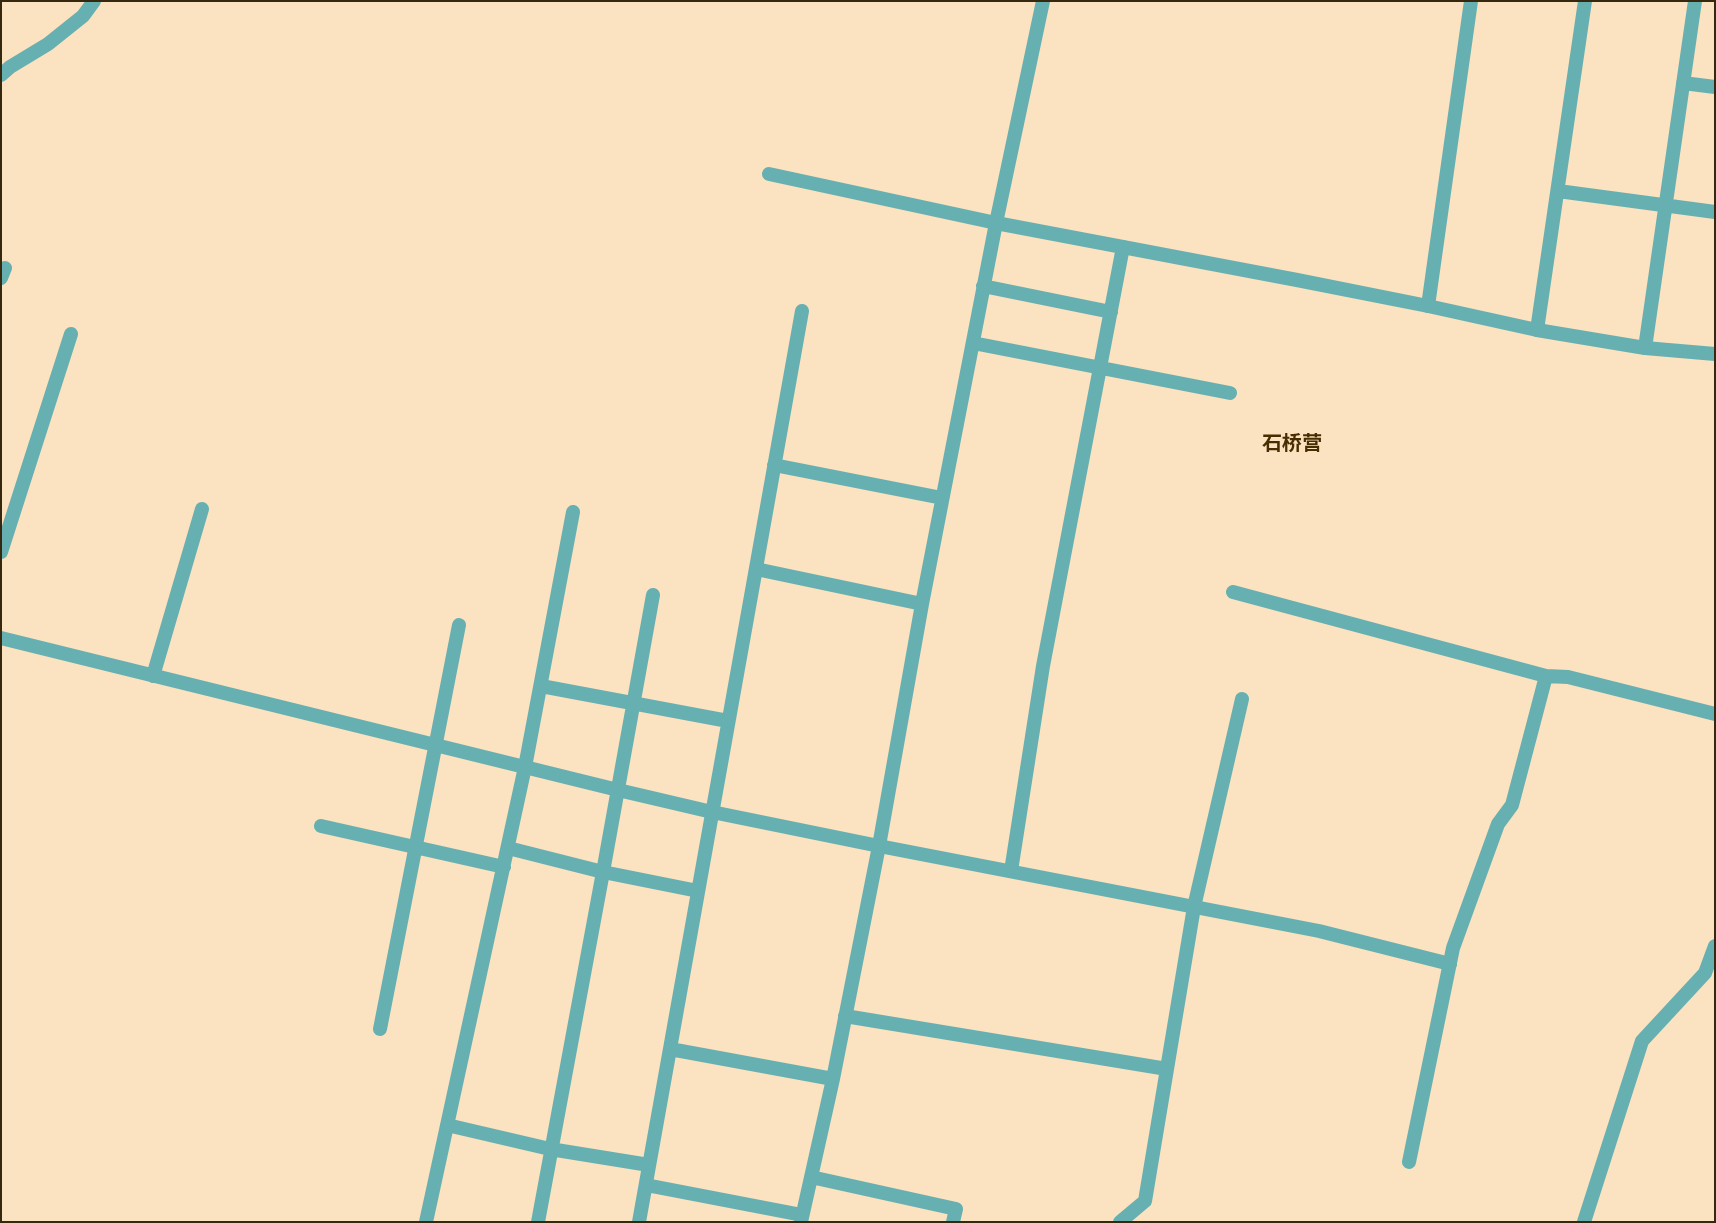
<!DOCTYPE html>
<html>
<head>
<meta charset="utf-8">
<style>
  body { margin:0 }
  #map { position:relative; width:1716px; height:1223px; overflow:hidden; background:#fbe2c0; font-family:"Fira Sans",sans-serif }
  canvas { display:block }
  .frame { position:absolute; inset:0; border:2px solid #36270f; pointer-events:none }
</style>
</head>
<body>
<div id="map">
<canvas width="1716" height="1223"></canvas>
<div class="frame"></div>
</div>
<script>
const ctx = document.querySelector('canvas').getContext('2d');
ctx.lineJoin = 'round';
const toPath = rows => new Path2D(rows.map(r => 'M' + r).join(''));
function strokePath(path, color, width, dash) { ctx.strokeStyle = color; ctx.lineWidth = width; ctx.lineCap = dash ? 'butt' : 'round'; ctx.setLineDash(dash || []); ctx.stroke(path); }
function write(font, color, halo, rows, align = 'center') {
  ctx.font = font + ' "Fira Sans","Noto Sans SC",sans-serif'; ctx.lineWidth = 4; ctx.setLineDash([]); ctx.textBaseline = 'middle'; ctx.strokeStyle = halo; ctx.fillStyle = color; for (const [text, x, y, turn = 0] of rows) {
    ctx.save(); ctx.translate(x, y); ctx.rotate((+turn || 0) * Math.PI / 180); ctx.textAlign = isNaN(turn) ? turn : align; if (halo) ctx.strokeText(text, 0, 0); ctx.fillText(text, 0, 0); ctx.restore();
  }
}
const service = toPath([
  [1683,83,1715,87],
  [1558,191,1715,212],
  [1,278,5,268],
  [983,286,1111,312],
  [1428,306,1471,1],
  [1537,330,1585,1],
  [973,343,1230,393],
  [1645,348,1695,1],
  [774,465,942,498],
  [1,552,71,334],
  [756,569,922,604],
  [1233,592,1546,676,1568,677,1715,714],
  [153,676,202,509],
  [541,686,728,721],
  [321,826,504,867],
  [508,848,603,872,698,891],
  [1011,871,1043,666,1123,247],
  [845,1016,1167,1069],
  [380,1029,459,625],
  [670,1049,833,1079],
  [447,1125,550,1149,649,1165],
  [1409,1162,1453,948,1498,824,1512,805,1546,676],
  [811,1177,956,1209,953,1222],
  [646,1185,802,1215],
  [426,1222,525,767,573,512],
  [538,1222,603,872,653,595],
  [639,1222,802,311],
  [801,1222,833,1079,879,846,922,604,996,223,1043,1],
  [1120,1222,1145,1201,1194,907,1242,699],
  [1584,1222,1642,1041,1705,973,1715,946]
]);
const minor = toPath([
  [1,75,10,67,48,44,83,16,94,1],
  [769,174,996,223,1297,280,1428,306,1537,330,1645,348,1715,354],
  [1,638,618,790,712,812,879,846,1319,931,1450,964]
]);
const quarterNames = [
  ["石桥营",1292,444]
];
strokePath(service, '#67b0b1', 14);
strokePath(minor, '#67b0b1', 14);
write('bold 20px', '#472d00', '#fbe2c0', quarterNames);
</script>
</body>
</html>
